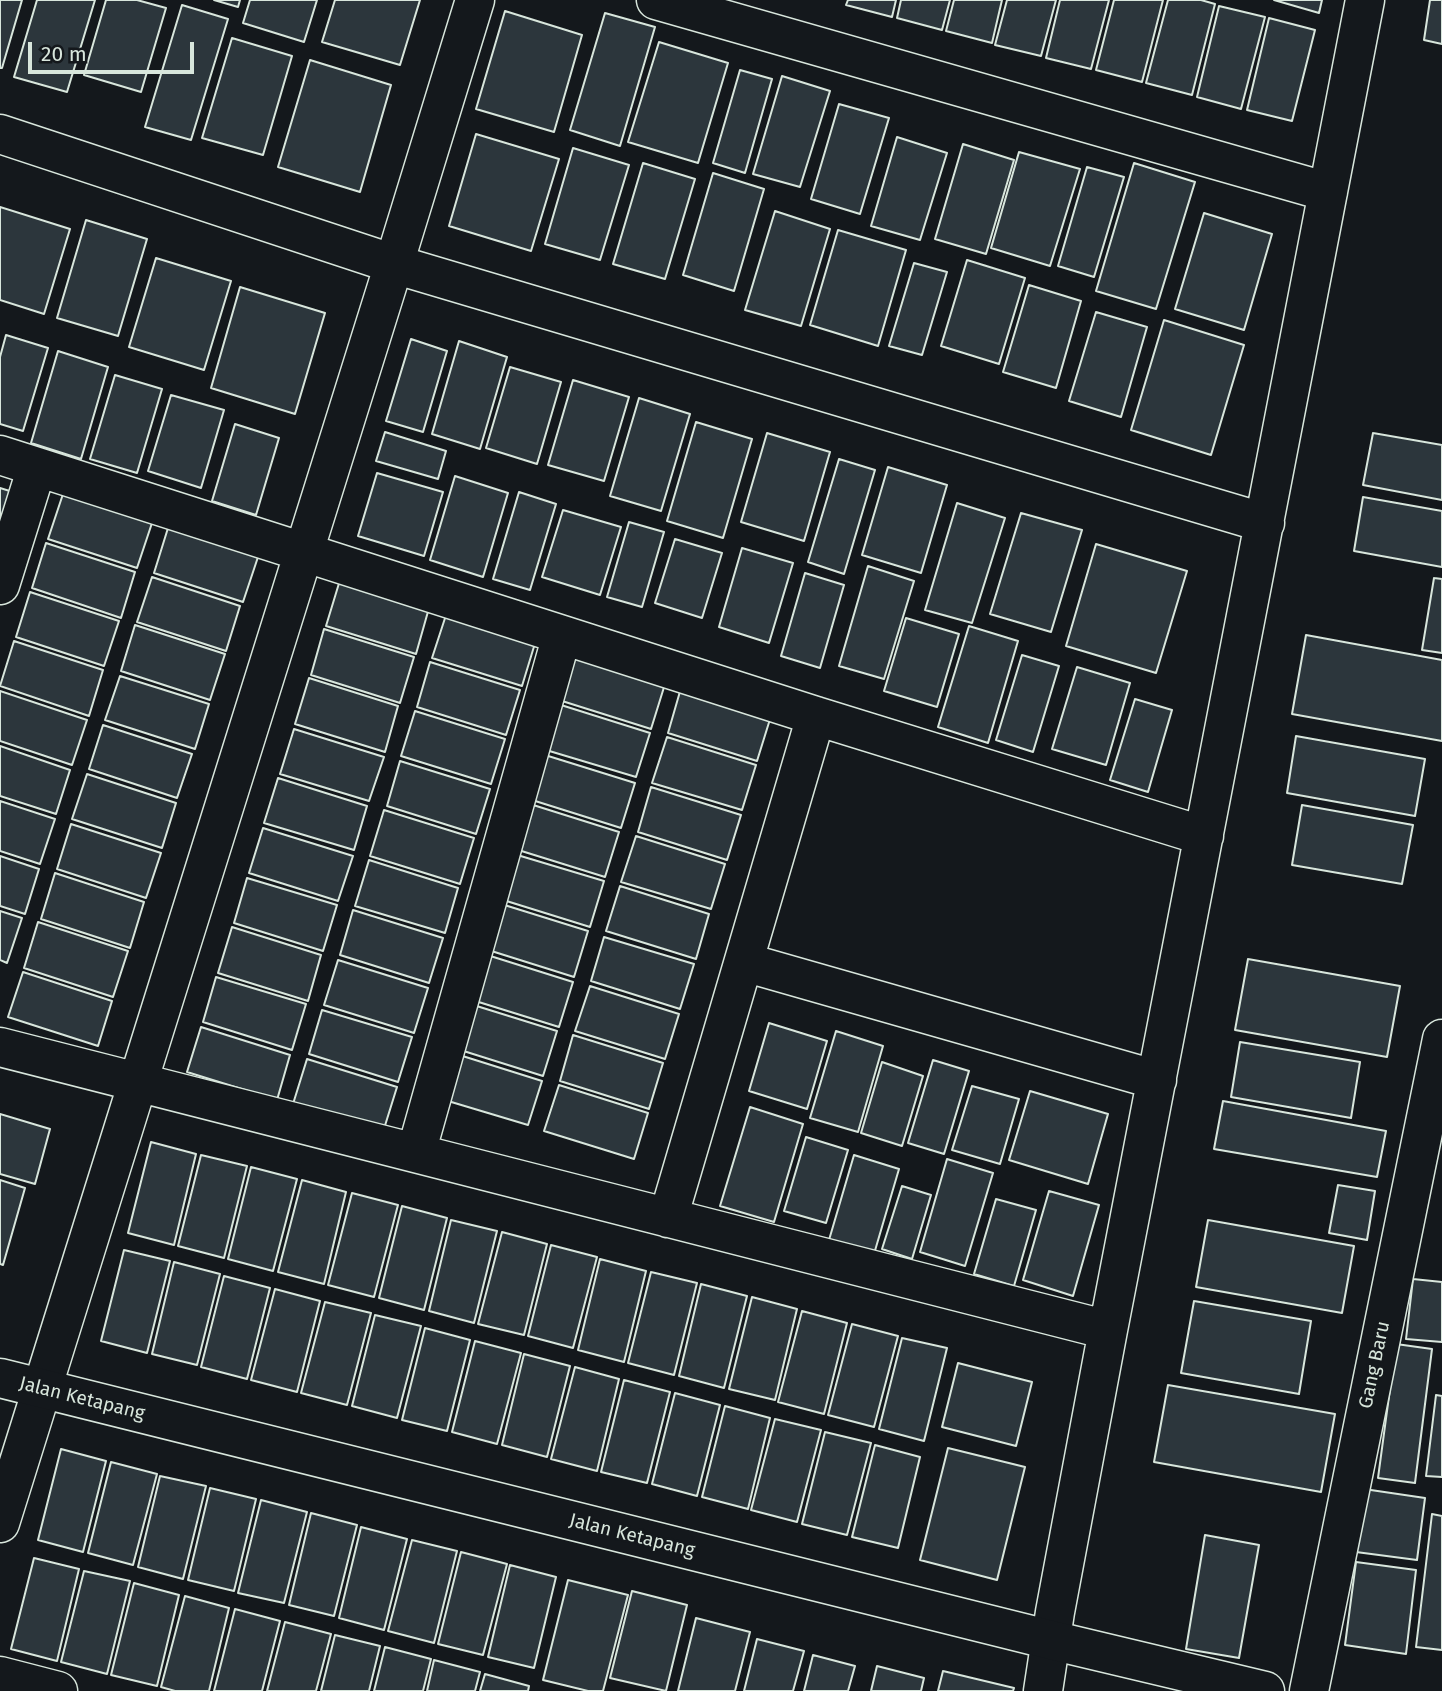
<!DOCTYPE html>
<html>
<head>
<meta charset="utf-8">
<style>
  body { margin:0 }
  #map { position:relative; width:1442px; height:1691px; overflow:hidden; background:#14181c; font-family:"Fira Sans",sans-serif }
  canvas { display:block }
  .scale { position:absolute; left:28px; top:42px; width:166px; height:32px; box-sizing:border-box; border:4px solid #d8e6dc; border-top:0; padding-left:9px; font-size:21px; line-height:24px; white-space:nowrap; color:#d8e6dc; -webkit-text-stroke:5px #14181c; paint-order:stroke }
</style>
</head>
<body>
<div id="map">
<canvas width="1442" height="1691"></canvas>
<div class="scale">20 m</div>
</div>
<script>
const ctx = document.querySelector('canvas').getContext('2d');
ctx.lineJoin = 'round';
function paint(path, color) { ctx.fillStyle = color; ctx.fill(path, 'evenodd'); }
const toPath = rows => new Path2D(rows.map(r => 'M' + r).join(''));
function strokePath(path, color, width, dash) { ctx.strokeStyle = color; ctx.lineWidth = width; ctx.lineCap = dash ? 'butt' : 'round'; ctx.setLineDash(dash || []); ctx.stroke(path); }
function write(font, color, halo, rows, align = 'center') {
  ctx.font = font + ' "Fira Sans",sans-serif'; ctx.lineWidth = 5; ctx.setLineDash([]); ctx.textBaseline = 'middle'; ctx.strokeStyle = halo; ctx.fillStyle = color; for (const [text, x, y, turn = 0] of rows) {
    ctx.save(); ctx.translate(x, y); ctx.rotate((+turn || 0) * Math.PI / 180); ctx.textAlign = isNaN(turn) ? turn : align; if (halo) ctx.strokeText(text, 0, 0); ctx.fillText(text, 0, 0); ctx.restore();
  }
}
const building = toPath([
  [0,0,22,0,2,68,0,68,0,0],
  [37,0,95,0,67,92,14,77,37,0],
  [106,0,137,0,166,8,141,92,84,75,106,0],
  [214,0,240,0,238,7,214,0],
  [250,0,317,0,304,42,243,23,250,0],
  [335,0,420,0,400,65,322,42,335,0],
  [848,0,896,0,892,17,846,5,848,0],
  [901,0,950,0,942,30,897,18,901,0],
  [954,0,1002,0,992,43,946,31,954,0],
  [1007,0,1056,0,1041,56,995,45,1007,0],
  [1060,0,1109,0,1091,69,1046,58,1060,0],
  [1114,0,1163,0,1142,82,1096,70,1114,0],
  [1168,0,1201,0,1215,4,1192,95,1146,83,1168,0],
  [1274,0,1322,0,1319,13,1274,0],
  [1430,0,1442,0,1442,44,1424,40,1430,0],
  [182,5,228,19,191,140,145,127,182,5],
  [1219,6,1265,17,1241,109,1197,97,1219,6],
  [505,11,582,35,554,132,476,109,505,11],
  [605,13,655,27,620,146,570,130,605,13],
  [1269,18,1315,30,1292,121,1247,110,1269,18],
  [232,38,292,56,263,155,202,138,232,38],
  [659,42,728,63,698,163,628,142,659,42],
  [310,60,391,85,360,192,278,167,310,60],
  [740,70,772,79,745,173,713,163,740,70],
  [782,76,830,91,800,187,753,174,782,76],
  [839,104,889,118,860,214,811,199,839,104],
  [476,134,559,159,531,251,449,226,476,134],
  [897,137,947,153,920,240,871,226,897,137],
  [963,144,1014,160,986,254,935,239,963,144],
  [573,148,629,165,600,260,545,244,573,148],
  [1019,152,1080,169,1050,266,991,248,1019,152],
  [643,163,695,179,665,279,613,264,643,163],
  [1134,163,1195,182,1156,309,1096,291,1134,163],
  [1087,167,1124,177,1094,277,1058,266,1087,167],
  [713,173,764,189,734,291,683,275,713,173],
  [0,207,70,229,44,314,0,300,0,207],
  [775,211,830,229,801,326,745,310,775,211],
  [1204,213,1272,234,1244,330,1175,309,1204,213],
  [86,220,147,239,118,336,57,318,86,220],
  [838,230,906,250,878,346,810,325,838,230],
  [156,258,231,281,204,370,129,347,156,258],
  [967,260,1025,278,999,364,941,346,967,260],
  [914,263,947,272,922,355,889,346,914,263],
  [1029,285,1081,301,1056,388,1003,372,1029,285],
  [240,287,325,313,295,414,211,388,240,287],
  [1096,312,1147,327,1121,417,1069,401,1096,312],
  [1164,320,1244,345,1211,455,1131,430,1164,320],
  [6,335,48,348,23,431,0,424,0,357,6,335],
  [411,339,447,351,423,432,386,421,411,339],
  [459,341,507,357,480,449,432,434,459,341],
  [58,351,108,367,81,459,31,443,58,351],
  [510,367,561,382,537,464,486,448,510,367],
  [115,375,162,389,137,473,90,459,115,375],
  [573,380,629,397,604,481,548,465,573,380],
  [171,395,224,410,201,488,148,471,171,395],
  [639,398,690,414,661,511,610,496,639,398],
  [696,422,752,439,723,538,667,521,696,422],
  [235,424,279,438,256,515,212,501,235,424],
  [385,432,446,451,438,479,376,461,385,432],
  [767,433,830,452,804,541,741,522,767,433],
  [1373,433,1442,445,1442,500,1363,485,1373,433],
  [839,459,875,470,844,574,808,562,839,459],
  [888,467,947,485,921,573,862,555,888,467],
  [377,473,443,492,424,556,358,536,377,473],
  [455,476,508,493,483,577,430,560,455,476],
  [0,488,16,493,0,538,0,488],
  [519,492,556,504,530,590,493,579,519,492],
  [63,494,152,523,137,568,48,539,63,494],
  [1363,497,1442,511,1442,567,1354,551,1363,497],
  [957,503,1005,518,972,623,925,610,957,503],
  [563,510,621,527,600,595,542,577,563,510],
  [1021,513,1082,530,1051,632,990,614,1021,513],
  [629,522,664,532,642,607,607,597,629,522],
  [168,528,258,557,243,602,154,573,168,528],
  [675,539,722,553,702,618,655,603,675,539],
  [46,543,135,572,121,618,32,588,46,543],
  [1096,544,1187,571,1156,673,1066,646,1096,544],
  [742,548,793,563,769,643,719,627,742,548],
  [868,566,914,581,884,679,839,666,868,566],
  [805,573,844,585,820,668,781,656,805,573],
  [152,577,240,606,226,651,137,622,152,577],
  [1434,578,1442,579,1442,653,1422,650,1434,578],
  [340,580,429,608,416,654,326,626,340,580],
  [30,592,119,621,104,666,16,637,30,592],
  [447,612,536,640,522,686,432,658,447,612],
  [906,618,959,634,937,707,884,691,906,618],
  [135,625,225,654,210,700,121,671,135,625],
  [969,626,1018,641,988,743,938,727,969,626],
  [324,629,414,657,400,703,311,675,324,629],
  [1306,635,1442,660,1442,741,1292,714,1306,635],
  [14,641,103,670,89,716,0,686,14,641],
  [1022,655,1059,666,1033,752,996,740,1022,655],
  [575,656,665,684,651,729,562,701,575,656],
  [430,662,520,690,506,735,417,707,430,662],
  [1077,667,1130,683,1106,765,1052,749,1077,667],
  [120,676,209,704,195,749,105,720,120,676],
  [309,678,398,706,385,752,295,724,309,678],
  [681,688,771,716,757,761,668,733,681,688],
  [0,691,87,720,72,765,0,741,0,691],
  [1135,699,1172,710,1148,792,1110,780,1135,699],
  [561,705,650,733,636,777,546,750,561,705],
  [415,711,505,739,491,784,401,756,415,711],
  [103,725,192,754,177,798,89,769,103,725],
  [294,729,384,757,369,801,280,774,294,729],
  [1296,736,1425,759,1415,816,1287,793,1296,736],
  [667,737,756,765,742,810,652,783,667,737],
  [0,746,70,770,56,814,0,796,0,746],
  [545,755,635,783,621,828,532,800,545,755],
  [400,761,490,789,476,834,387,806,400,761],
  [87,774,176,803,162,848,72,819,87,774],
  [278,778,367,806,354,850,264,823,278,778],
  [651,787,741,815,727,860,638,832,651,787],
  [0,801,55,819,40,864,0,851,0,801],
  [530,804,619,832,605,877,515,849,530,804],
  [1302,805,1413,825,1402,884,1292,865,1302,805],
  [384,810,474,838,460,884,370,856,384,810],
  [71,824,161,853,146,898,57,869,71,824],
  [263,828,353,856,338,901,249,873,263,828],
  [636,836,725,864,711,909,621,882,636,836],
  [514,854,604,881,590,927,500,899,514,854],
  [0,856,39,869,25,914,0,906,0,856],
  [369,860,458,888,445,933,355,906,369,860],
  [55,873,144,902,130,948,41,919,55,873],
  [247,878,337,905,323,951,234,923,247,878],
  [620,886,709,914,696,959,606,931,620,886],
  [498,903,588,931,574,977,485,949,498,903],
  [353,910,443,938,429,983,340,955,353,910],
  [0,911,22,918,7,963,0,960,0,911],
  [38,922,128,951,113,997,24,968,38,922],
  [232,927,321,955,308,1001,218,973,232,927],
  [604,937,694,964,680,1009,591,981,604,937],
  [484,954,573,982,559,1027,469,999,484,954],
  [1248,959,1400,986,1387,1057,1235,1030,1248,959],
  [338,960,428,988,414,1033,324,1005,338,960],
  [23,972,112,1001,98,1046,8,1017,23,972],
  [216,977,306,1004,292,1050,203,1022,216,977],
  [590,986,679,1014,665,1059,575,1031,590,986],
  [467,1003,557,1031,543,1076,454,1048,467,1003],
  [322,1010,412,1037,398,1082,309,1054,322,1010],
  [769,1023,827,1041,807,1109,749,1091,769,1023],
  [201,1027,290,1055,277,1100,187,1072,201,1027],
  [836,1031,883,1046,858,1132,810,1118,836,1031],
  [573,1035,663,1063,649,1109,560,1081,573,1035],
  [1240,1042,1360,1062,1351,1118,1231,1097,1240,1042],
  [453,1053,542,1081,528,1125,438,1098,453,1053],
  [307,1059,397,1087,383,1132,293,1104,307,1059],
  [933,1060,969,1071,944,1154,908,1143,933,1060],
  [882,1062,923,1076,902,1146,861,1133,882,1062],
  [559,1085,648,1113,634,1159,544,1131,559,1085],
  [972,1086,1019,1099,1000,1164,952,1150,972,1086],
  [1030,1091,1108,1114,1088,1184,1009,1160,1030,1091],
  [1223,1101,1386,1131,1377,1177,1214,1149,1223,1101],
  [750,1107,803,1124,774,1222,720,1206,750,1107],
  [0,1114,50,1129,35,1184,0,1174,0,1114],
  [806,1137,848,1150,826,1223,784,1211,806,1137],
  [151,1142,196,1154,174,1245,128,1233,151,1142],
  [201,1155,247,1166,224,1258,178,1246,201,1155],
  [854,1155,899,1169,874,1254,829,1240,854,1155],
  [947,1159,993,1173,965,1266,920,1252,947,1159],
  [251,1167,297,1179,273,1271,228,1259,251,1167],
  [0,1180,25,1188,3,1265,0,1264,0,1180],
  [302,1180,346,1192,324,1284,278,1272,302,1180],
  [1338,1185,1375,1191,1367,1240,1329,1233,1338,1185],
  [902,1186,931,1195,912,1259,882,1249,902,1186],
  [1049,1191,1099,1205,1073,1296,1023,1280,1049,1191],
  [352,1193,398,1205,374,1297,328,1285,352,1193],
  [996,1199,1036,1210,1014,1286,974,1274,996,1199],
  [402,1206,447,1218,424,1310,379,1298,402,1206],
  [451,1220,497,1231,474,1323,429,1311,451,1220],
  [1208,1220,1354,1246,1342,1313,1196,1287,1208,1220],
  [502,1232,547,1244,524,1335,478,1324,502,1232],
  [551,1245,597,1257,573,1348,528,1336,551,1245],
  [124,1250,170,1261,147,1353,101,1341,124,1250],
  [600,1259,646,1271,624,1362,578,1350,600,1259],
  [174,1262,220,1274,197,1365,152,1354,174,1262],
  [651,1272,697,1283,674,1375,628,1363,651,1272],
  [224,1276,270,1288,247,1379,201,1367,224,1276],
  [1413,1279,1442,1282,1442,1342,1406,1339,1413,1279],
  [701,1284,747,1296,724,1388,679,1376,701,1284],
  [275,1289,320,1301,297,1392,251,1380,275,1289],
  [752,1297,797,1309,775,1400,729,1389,752,1297],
  [1194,1301,1311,1321,1299,1394,1181,1373,1194,1301],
  [325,1302,371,1313,347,1405,301,1393,325,1302],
  [802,1311,847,1323,824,1414,778,1402,802,1311],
  [375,1315,421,1326,397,1418,352,1406,375,1315],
  [852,1324,898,1336,874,1427,828,1415,852,1324],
  [425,1328,470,1340,447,1431,402,1420,425,1328],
  [902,1338,947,1348,924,1441,879,1429,902,1338],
  [475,1341,521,1353,497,1444,452,1432,475,1341],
  [1396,1344,1432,1349,1415,1483,1378,1478,1396,1344],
  [524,1354,570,1366,547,1457,502,1445,524,1354],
  [958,1363,1032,1382,1016,1446,942,1427,958,1363],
  [575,1367,619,1379,597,1471,551,1459,575,1367],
  [624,1380,670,1392,647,1483,601,1472,624,1380],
  [1168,1385,1335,1414,1321,1492,1154,1462,1168,1385],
  [675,1393,720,1405,697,1496,652,1484,675,1393],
  [1436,1395,1442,1396,1442,1477,1426,1476,1436,1395],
  [725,1406,770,1418,748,1509,702,1497,725,1406],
  [775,1419,821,1430,797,1522,751,1510,775,1419],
  [825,1432,871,1443,847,1535,802,1524,825,1432],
  [875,1445,920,1457,898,1548,852,1537,875,1445],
  [948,1448,1025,1467,997,1580,920,1560,948,1448],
  [61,1449,106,1461,83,1552,38,1540,61,1449],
  [111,1462,157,1474,133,1565,88,1553,111,1462],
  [160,1476,206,1486,183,1579,138,1567,160,1476],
  [210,1488,256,1499,234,1591,188,1580,210,1488],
  [1364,1489,1425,1498,1417,1560,1356,1552,1364,1489],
  [261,1500,307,1512,284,1603,238,1593,261,1500],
  [311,1513,357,1525,334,1616,289,1605,311,1513],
  [1432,1514,1442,1516,1442,1650,1416,1647,1432,1514],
  [361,1527,407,1539,384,1630,339,1618,361,1527],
  [1205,1535,1259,1545,1239,1658,1186,1649,1205,1535],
  [412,1540,457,1551,434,1643,388,1631,412,1540],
  [461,1552,507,1564,483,1655,438,1644,461,1552],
  [34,1558,79,1569,57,1661,11,1649,34,1558],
  [1356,1562,1416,1570,1406,1654,1345,1645,1356,1562],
  [510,1565,556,1577,534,1668,488,1657,510,1565],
  [84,1571,130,1581,107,1674,61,1662,84,1571],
  [568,1580,628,1595,603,1691,588,1691,543,1680,568,1580],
  [134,1583,179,1595,157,1686,111,1675,134,1583],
  [632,1591,687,1605,666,1691,610,1678,632,1591],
  [185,1596,229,1608,209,1691,175,1691,161,1687,185,1596],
  [235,1609,280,1621,262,1691,214,1691,235,1609],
  [696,1618,750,1632,735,1691,678,1691,696,1618],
  [285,1622,331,1634,316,1691,267,1691,285,1622],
  [335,1635,380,1646,369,1691,321,1691,335,1635],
  [757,1639,804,1651,793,1691,744,1691,757,1639],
  [385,1647,431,1659,423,1691,374,1691,385,1647],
  [813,1655,855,1666,848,1691,804,1691,813,1655],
  [434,1660,480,1672,475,1691,427,1691,434,1660],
  [877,1666,924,1678,921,1691,871,1691,877,1666],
  [943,1671,1014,1688,1013,1691,938,1691,943,1671],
  [485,1674,529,1686,528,1691,480,1691,485,1674]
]);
const minor = toPath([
  [656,0,1328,192],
  [0,134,394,264,1265,523],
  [0,455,816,716,1204,836],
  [0,585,37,467],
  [744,962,1157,1080],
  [0,1047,1108,1330],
  [416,1153,562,635],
  [668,1218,816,716],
  [0,1523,394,264,475,0],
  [0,1676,58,1691],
  [1043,1691,1055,1612,1108,1330,1365,0],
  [1309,1691,1442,1039]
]);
const tertiary = toPath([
  [0,1378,1051,1640,1265,1691]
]);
const streetNames = [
  ["Gang Baru",1375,1365,-78],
  ["Jalan Ketapang",82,1399,14],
  ["Jalan Ketapang",632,1536,14]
];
paint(building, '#2c363c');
strokePath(building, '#d8e6dc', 2);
strokePath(minor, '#d8e6dc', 41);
strokePath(tertiary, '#d8e6dc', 41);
strokePath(minor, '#14181c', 38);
strokePath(tertiary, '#14181c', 38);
write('19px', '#d8e6dc', '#14181c', streetNames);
</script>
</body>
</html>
